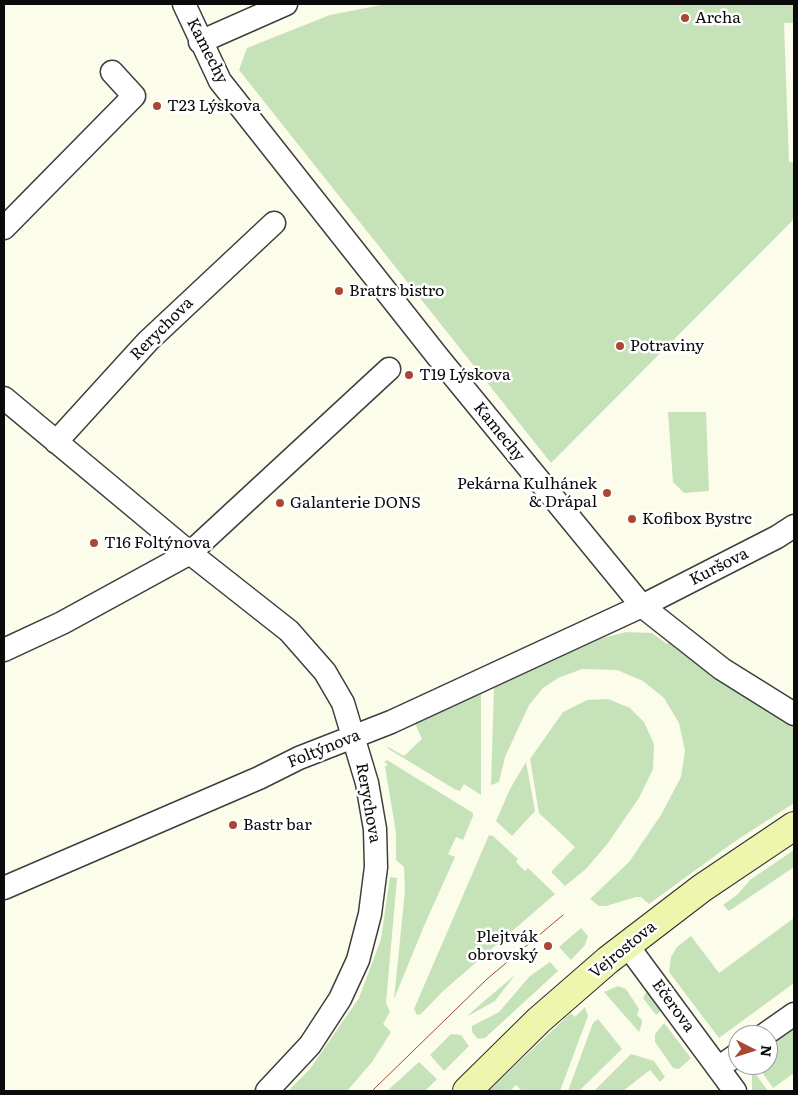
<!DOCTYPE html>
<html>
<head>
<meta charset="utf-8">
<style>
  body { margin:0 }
  #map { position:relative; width:798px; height:1095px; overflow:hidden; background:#fcfceb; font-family:Literata,serif }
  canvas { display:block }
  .frame { position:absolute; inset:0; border:5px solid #0b0b0b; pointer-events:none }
  .north { position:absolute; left:728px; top:1025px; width:50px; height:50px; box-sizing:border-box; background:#fff; border:1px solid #9d9d9d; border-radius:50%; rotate:95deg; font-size:14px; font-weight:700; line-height:20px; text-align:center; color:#0b0b0b }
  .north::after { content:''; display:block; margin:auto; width:18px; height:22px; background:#a94634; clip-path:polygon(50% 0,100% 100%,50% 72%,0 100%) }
</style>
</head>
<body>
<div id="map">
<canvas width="798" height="1095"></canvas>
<div class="frame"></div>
<div class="north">N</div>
</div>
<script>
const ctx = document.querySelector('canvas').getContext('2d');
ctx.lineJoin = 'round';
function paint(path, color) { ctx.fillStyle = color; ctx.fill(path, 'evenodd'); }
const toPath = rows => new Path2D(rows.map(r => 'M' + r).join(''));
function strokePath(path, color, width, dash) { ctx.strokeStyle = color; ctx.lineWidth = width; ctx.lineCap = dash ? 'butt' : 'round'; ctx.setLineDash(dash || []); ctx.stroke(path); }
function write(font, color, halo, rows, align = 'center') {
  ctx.font = font + ' Literata,serif'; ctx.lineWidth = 5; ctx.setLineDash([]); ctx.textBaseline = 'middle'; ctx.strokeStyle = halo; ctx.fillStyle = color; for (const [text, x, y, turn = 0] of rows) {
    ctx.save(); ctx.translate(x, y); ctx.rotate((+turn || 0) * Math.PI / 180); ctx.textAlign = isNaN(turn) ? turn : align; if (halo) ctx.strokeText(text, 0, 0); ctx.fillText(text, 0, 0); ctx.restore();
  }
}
const green = toPath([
  [386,4,794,4,794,23,784,23,789,162,794,162,794,219,551,463,239,70,247,48,330,15],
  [668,412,706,412,709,491,684,493,673,482],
  [626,632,652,633,667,644,671,640,794,724,794,803,734,842,649,904,641,897,636,897,606,906,599,906,590,899,629,862,661,815,681,777,685,751,679,723,664,698,643,681,617,670,582,669,558,678,543,688,529,705,505,757,499,782,491,785,494,688,603,638],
  [481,693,481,795,464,784,460,791,456,790,387,748,388,747,404,756,422,739,415,723],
  [608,699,630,708,644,722,654,744,653,769,639,798,608,843,586,869,565,886,551,872,575,847,539,813,530,759,563,712,587,700],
  [387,760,473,813,473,816,463,840,456,837,449,852,448,854,455,857,424,926,394,999,405,891,404,867,396,860,396,833,385,767,388,764,384,762],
  [526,762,535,811,512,836,496,821,510,789],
  [489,835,493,836,518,859,516,862,525,871,528,868,555,894,442,992,421,1014,417,1015,414,1009],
  [794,850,794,867,729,911,723,905,737,895,750,880],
  [390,877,397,878,386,1003,390,1012,383,1024,391,1032,372,1062,347,1091,288,1091,310,1069,359,998,381,939],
  [794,918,794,983,719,1038,669,972,671,957,677,947,691,936,719,973],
  [581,928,588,936,585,945,571,960,559,947],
  [550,962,558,971,485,1038,478,1039,472,1032,472,1026,499,1012,530,976],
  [515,975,495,1001,466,1017,483,1002],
  [618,986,626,989,639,1009,637,1015,642,1020,642,1023,639,1032,604,992],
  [647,991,662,1010,656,1015,643,998],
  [585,1007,588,1016,560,1091,522,1091,516,1085,510,1091,488,1091,571,1013,575,1017],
  [598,1019,622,1049,579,1091,568,1091,593,1023],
  [664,1023,691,1058,679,1069,673,1068,655,1042,655,1034],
  [794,1025,794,1073,773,1088,757,1065,768,1065,768,1044],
  [451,1034,461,1035,469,1046,444,1071,430,1055],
  [631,1054,654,1061,665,1077,660,1082,650,1070,623,1091,594,1091],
  [419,1062,437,1079,425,1091,387,1091],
  [752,1069,768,1091,752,1091]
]);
const street = toPath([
  [184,4,220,81,438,357,642,606,722,669,794,714],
  [200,42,286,4],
  [4,228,134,96,112,72],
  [4,398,190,553,289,631,325,672,343,703,367,783,375,829,376,867,370,914,358,960,340,999,310,1045,267,1091],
  [56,442,148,341,274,223],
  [4,650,62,623,190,553,389,369],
  [4,888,259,778,299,758,391,722,642,606,777,537,794,526],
  [627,945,735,1091],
  [764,1035,794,1014],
  [718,1068,738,1054]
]);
const secondary = toPath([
  [467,1091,539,1020,608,960,702,888,794,826]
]);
const tram = toPath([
  [372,1091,487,979,563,915]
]);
const markers = [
  [685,18,5,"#a94634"],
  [157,106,5,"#a94634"],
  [339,291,5,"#a94634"],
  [620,346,5,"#a94634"],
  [409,375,5,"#a94634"],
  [607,493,5,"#a94634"],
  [280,503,5,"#a94634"],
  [632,519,5,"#a94634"],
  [94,543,5,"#a94634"],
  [233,825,5,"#a94634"],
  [548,946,5,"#a94634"]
];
const poiNames = [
  ["Archa",695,18],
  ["T23 Lýskova",167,106],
  ["Bratrs bistro",349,291],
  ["Potraviny",630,346],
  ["T19 Lýskova",419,375],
  ["Pekárna Kulhánek",597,484,"right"],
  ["& Drápal",597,502,"right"],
  ["Galanterie DONS",290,503],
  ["Kofibox Bystrc",642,519],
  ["T16 Foltýnova",104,543],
  ["Bastr bar",243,825],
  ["Plejtvák",538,937,"right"],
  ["obrovský",538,955,"right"]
];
const streetNames = [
  ["Kamechy",207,51,63],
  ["Rerychova",162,329,-45],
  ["Kamechy",499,432,51],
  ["Kuršova",719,567,-27],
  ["Foltýnova",324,749,-22],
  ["Rerychova",368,803,80],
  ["Vejrostova",623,950,-39],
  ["Ečerova",673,1006,54]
];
paint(green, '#c6e2b9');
strokePath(street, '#3e3e3e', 25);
strokePath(secondary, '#2d2d2d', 30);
strokePath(street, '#fff', 22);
strokePath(secondary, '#eef5ad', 28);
strokePath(tram, '#a94634', 1);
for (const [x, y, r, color] of markers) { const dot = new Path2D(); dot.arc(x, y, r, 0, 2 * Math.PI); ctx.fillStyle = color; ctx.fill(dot); strokePath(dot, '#fff', 2); }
write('16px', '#0b0b0b', '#fff', poiNames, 'left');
write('16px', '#0b0b0b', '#fff', streetNames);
</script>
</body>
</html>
